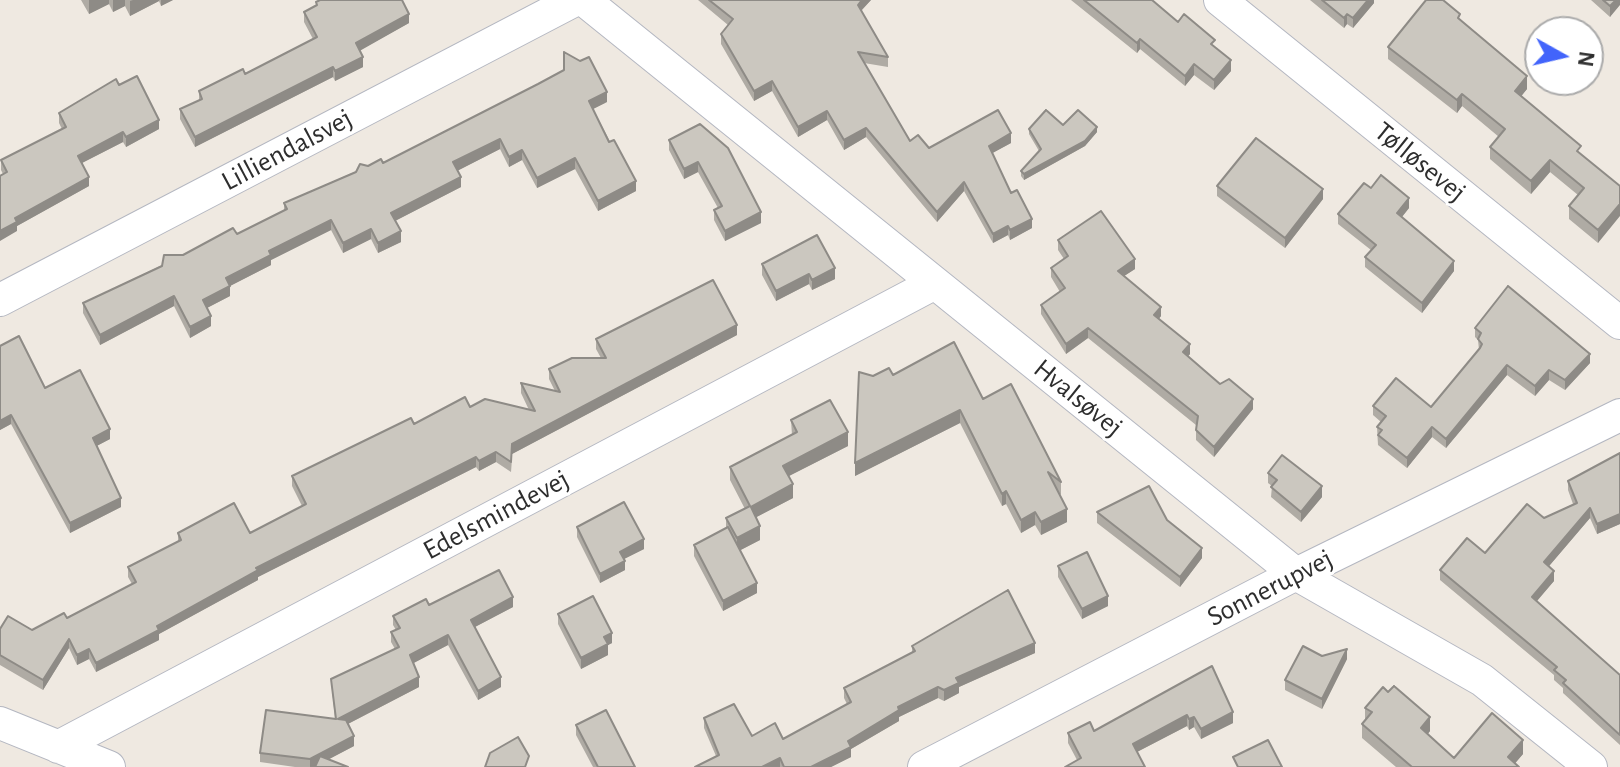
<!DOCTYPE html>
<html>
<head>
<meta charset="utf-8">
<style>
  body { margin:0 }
  #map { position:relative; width:1620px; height:767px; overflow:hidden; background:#efe9e1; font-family:"Alegreya Sans",sans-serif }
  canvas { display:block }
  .north { position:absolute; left:1524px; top:16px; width:80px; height:80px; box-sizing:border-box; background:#fff; border:2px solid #ababab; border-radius:50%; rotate:98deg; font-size:22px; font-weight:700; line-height:32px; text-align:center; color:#2e2e2e }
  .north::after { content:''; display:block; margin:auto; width:28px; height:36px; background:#4264fb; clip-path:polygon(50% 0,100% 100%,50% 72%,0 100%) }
</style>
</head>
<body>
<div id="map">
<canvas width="1620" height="767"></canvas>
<div class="north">N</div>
</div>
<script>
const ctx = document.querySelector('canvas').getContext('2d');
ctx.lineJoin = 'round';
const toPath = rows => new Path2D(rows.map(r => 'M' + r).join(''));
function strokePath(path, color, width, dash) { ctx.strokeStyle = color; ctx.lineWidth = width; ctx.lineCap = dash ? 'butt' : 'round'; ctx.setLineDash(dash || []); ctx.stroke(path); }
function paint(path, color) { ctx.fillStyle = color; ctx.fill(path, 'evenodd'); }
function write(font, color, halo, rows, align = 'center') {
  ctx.font = font + ' "Alegreya Sans",sans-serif'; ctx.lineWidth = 6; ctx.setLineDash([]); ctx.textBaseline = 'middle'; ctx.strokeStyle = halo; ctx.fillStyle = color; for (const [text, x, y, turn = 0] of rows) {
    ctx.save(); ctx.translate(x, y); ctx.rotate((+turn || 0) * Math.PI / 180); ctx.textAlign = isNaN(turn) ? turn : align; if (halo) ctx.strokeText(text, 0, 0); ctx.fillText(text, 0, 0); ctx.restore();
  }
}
const street = toPath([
  [584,0,1296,574,1482,680,1591,767],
  [1220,0,1620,323],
  [0,300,575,0],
  [0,723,109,767],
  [58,747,935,283],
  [924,767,1296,574,1620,415]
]);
const wall = toPath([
  [81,0,173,0,161,6,159,1,130,16,125,6,113,12,109,4,89,14],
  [698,0,871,0,861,11,888,57,888,67,864,63,910,141,929,148,1011,143,992,153,1011,193,1032,228,1010,240,1008,235,993,243,964,191,937,222,866,137,844,150,827,120,798,137,772,91,754,101,721,44,721,34,728,25],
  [1071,0,1152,0,1178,22,1215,47,1231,71,1214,90,1194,75,1185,86,1140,49,1137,53],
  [1310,0,1374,0,1374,3,1353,28,1347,24,1344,28],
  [1591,0,1620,0,1610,17],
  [316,2,409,23,360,50,363,67,335,81,333,77,195,147,180,119,180,109,199,101,199,91,245,74,313,39,304,22,304,12,316,6],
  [1460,20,1527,89,1521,96,1581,154,1620,186,1598,243,1569,219,1569,206,1578,195,1550,172,1531,194,1490,159,1490,147,1499,137,1462,106,1457,113,1388,59,1388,47],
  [119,85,159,129,126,147,123,142,82,163,89,186,17,226,17,231,3,174,1,170,1,160,62,129,59,123,59,113],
  [607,102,593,109,636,191,598,211,575,169,537,188,522,160,509,167,500,149,457,171,461,187,395,221,401,242,378,253,371,239,343,253,331,230,271,260,271,265,230,286,230,296,207,308,211,326,190,338,174,306,100,345,83,313,83,303,183,255,237,234,284,211,284,203,368,166,383,163],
  [700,124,761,223,725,241,714,220,714,210,718,208,698,172,684,179,669,150,669,140],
  [1063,125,1097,132,1085,146,1024,180,1021,176,1021,171,1039,151,1029,134,1029,129],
  [1217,186,1323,199,1285,248,1217,196],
  [1371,188,1409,208,1402,217,1454,271,1422,313,1365,267,1365,257,1371,250,1338,224,1338,214],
  [1058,240,1135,269,1124,276,1161,316,1159,319,1190,354,1188,356,1220,384,1253,409,1214,457,1196,440,1196,425,1088,338,1066,354,1041,314,1041,305,1060,292,1051,277,1051,268,1064,259,1058,250],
  [762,264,835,279,812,290,809,284,776,301,762,275],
  [1475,328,1590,363,1565,390,1549,380,1535,396,1507,375,1446,448,1432,437,1407,468,1378,445,1377,427,1381,422,1373,415,1373,406,1431,407,1479,350,1478,340,1475,337],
  [737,335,512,454,511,472,496,462,479,471,476,467,258,577,258,580,159,634,159,640,96,672,89,659,77,665,69,648,43,690,0,665,0,629,32,630,67,618,132,584,128,577,128,567,178,541,178,533,250,533,302,506,292,486,292,476,414,424,470,407,529,410,521,393,521,383,555,391,549,379,549,369,601,358,596,349,596,339],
  [0,346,45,388,110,439,96,446,121,507,70,533,11,424,0,430],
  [873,376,983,399,1061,482,1061,495,1059,493,1067,522,1041,535,1035,525,1021,533,1006,504,1002,506,960,423,855,476],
  [791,420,848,446,789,476,793,498,756,517,760,540,740,550,757,593,723,611,694,556,694,545,726,529,726,518,745,509,730,480,730,467,792,435],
  [1620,453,1620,524,1597,534,1590,518,1549,566,1554,581,1536,601,1620,675,1620,745,1563,693,1563,688,1554,680,1554,675,1440,580,1440,570,1485,553,1544,518,1573,504,1568,490,1568,481],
  [1268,473,1322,497,1301,522,1271,497,1272,486,1268,483],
  [1097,512,1167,520,1202,558,1180,587,1097,523],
  [577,527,644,549,624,559,625,570,600,583,577,537],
  [1058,566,1108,606,1082,619,1058,577],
  [429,605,513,607,475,627,501,687,478,700,448,645,413,663,419,687,348,724,354,746,314,767,295,767,260,762,260,753,335,719,331,679,395,649,391,642,391,632,396,630,393,625,393,616],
  [558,614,612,643,608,645,608,655,581,669,558,624],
  [912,646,1035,653,959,687,959,693,944,701,938,698,899,717,899,721,851,749,851,757,831,767,695,767,716,756,704,728,704,718,752,736,783,739,847,704,844,698,844,688,912,653],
  [1322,656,1347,659,1322,709,1285,690,1285,680],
  [1212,666,1233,723,1201,739,1194,727,1189,730,1187,726,1137,752,1077,760,1068,743,1068,733,1094,731],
  [1365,708,1430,731,1428,734,1454,758,1523,754,1515,763,1519,767,1396,767,1362,738,1362,724,1365,721],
  [576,725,635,767,593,767,576,735]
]);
const shadedWall = toPath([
  [89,0,109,0,109,4,89,14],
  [113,0,125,0,125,6,113,12],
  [133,0,159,0,159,1,130,16,130,1],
  [161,0,173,0,161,6],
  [862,0,871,0,858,14,858,5],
  [1368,0,1374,0,1374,3,1353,28,1353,18],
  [1616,0,1620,0,1620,5,1610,17,1610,6],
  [409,14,409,23,356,53,356,43],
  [1347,14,1347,24,1344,28,1344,18],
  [1140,39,1140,49,1137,53,1137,43],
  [363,57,363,67,335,81,335,71],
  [1231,60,1231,71,1214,90,1214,80],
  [1194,64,1194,75,1185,86,1185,76],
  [333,67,333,77,195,147,195,137],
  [1527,76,1527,89,1515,104,1515,91],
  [772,81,772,91,754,101,754,91],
  [607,92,607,102,589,111,589,101],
  [1462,94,1462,106,1457,113,1457,100],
  [827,111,827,120,798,137,798,127],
  [159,120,159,129,126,147,126,137],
  [1097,127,1097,132,1085,146,1024,180,1024,174],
  [866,128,866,137,844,150,844,140],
  [123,132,123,142,78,165,78,156],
  [1011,133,1011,143,989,155,989,146],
  [500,139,500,149,453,173,453,162],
  [522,150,522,160,509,167,509,157],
  [575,158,575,169,537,188,537,178],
  [1550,160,1550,172,1531,194,1531,181],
  [698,162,698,172,684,179,684,169],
  [89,177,89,186,17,226,17,231,0,241,0,231,15,218],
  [461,177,461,187,391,223,391,213],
  [636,181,636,191,598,211,598,201],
  [964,182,964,191,937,222,937,212],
  [1323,189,1323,199,1285,248,1285,238],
  [1409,198,1409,208,1397,223,1397,213],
  [1620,204,1620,216,1598,243,1598,230],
  [761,212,761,223,725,241,725,231],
  [1032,219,1032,228,1010,240,1010,230],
  [331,220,331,230,271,260,271,265,230,286,230,296,203,310,203,300,226,278,269,251],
  [1008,226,1008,235,993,243,993,234],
  [371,229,371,239,343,253,343,243],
  [401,231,401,242,378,253,378,243],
  [1135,259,1135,269,1118,280,1118,271],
  [1454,261,1454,271,1422,313,1422,303],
  [835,268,835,279,812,290,812,280],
  [809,274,809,284,776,301,776,291],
  [174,296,174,306,100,345,100,335],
  [1161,307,1161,316,1154,324,1154,315],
  [211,316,211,326,190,338,190,327],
  [737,325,737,335,512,454,511,472,512,444],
  [1088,328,1088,338,1066,354,1066,344],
  [1190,344,1190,354,1183,362,1183,352],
  [1590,354,1590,363,1565,390,1565,380],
  [1507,365,1507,375,1446,448,1446,439],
  [1549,370,1549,380,1535,396,1535,386],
  [1253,399,1253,409,1214,457,1214,447],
  [960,410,960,423,855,476,855,463],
  [11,415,11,424,0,430,0,421],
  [1432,427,1432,437,1407,468,1407,458],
  [110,429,110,439,93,448,93,438],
  [848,432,848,446,783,479,783,466],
  [496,452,496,462,479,471,479,461],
  [476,457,476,467,258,577,258,580,159,634,159,640,96,672,96,663,256,568],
  [793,484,793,498,751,520,751,507],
  [1322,486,1322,497,1301,522,1301,512],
  [1006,491,1006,504,1002,506,1002,494],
  [121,498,121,507,70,533,70,523],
  [1590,508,1590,518,1544,572,1544,562],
  [1067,509,1067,522,1041,535,1041,522],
  [1035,512,1035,525,1021,533,1021,520],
  [1620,514,1620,524,1597,534,1597,524],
  [760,526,760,540,737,552,737,538],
  [644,539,644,549,620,561,620,552],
  [1202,548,1202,558,1180,587,1180,577],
  [625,561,625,570,600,583,600,574],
  [1554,571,1554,581,1532,607,1532,597],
  [757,583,757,593,723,611,723,601],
  [1108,596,1108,606,1082,619,1082,609],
  [513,597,513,607,471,629,471,620],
  [612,633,612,643,608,645,608,655,581,669,581,658,604,637],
  [448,635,448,645,410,665,410,655],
  [69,639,69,648,43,690,43,680],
  [1035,643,1035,653,959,687,959,693,944,701,944,690,956,678],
  [89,649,89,659,77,665,77,655],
  [1347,649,1347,659,1322,709,1322,699],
  [419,677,419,687,338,729,338,719],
  [501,677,501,687,478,700,478,691],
  [938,687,938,698,899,717,899,721,851,749,851,757,831,767,811,767,898,707],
  [1233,712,1233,723,1201,739,1201,729],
  [1187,715,1187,726,1133,754,1133,744],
  [1194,717,1194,727,1189,730,1189,719],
  [1430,717,1430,731,1421,742,1421,728],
  [354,736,354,746,314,767,310,767,310,759],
  [1523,740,1523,754,1512,767,1508,757],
  [780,758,780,767,762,767]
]);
const building = toPath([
  [320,0,402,0,409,14,356,43,363,57,335,71,333,67,195,137,180,109,202,99,199,91,243,69,245,74,317,37,304,12,317,5,316,2,320,0],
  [709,0,862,0,858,5,888,57,858,52,910,141,918,135,929,148,998,110,1011,133,989,146,1011,193,1017,190,1032,219,1010,230,1008,226,993,234,964,182,937,212,866,128,844,140,827,111,798,127,772,81,754,91,721,34,733,19,709,0],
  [1084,0,1152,0,1178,22,1184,14,1215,40,1211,44,1231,60,1214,80,1194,64,1185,76,1140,39,1137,43,1084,0],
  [1322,0,1368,0,1353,18,1347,14,1344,18,1322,0],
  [1426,0,1443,0,1460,14,1458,18,1527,76,1515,91,1581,146,1577,151,1620,186,1620,204,1598,230,1569,206,1584,188,1550,160,1531,181,1490,147,1505,129,1462,94,1457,100,1388,47,1426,0],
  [1603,0,1616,0,1610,6,1603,0],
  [564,52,580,61,589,57,607,92,589,101,609,142,614,140,636,181,598,201,575,158,537,178,522,150,509,157,500,139,453,162,461,177,391,213,401,231,378,243,371,229,343,243,331,220,269,251,271,255,226,278,230,286,203,300,211,316,190,327,174,296,100,335,83,303,162,266,164,255,183,255,233,228,237,234,287,209,284,203,356,172,360,164,368,166,381,159,383,163,538,84,564,70,564,52],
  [137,76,159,120,126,137,123,132,78,156,89,177,15,218,17,222,0,231,0,176,7,172,1,160,66,127,59,113,116,79,119,85,137,76],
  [1046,110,1063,125,1078,110,1097,127,1085,141,1024,174,1021,171,1041,149,1029,129,1046,110],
  [700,124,728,148,761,212,725,231,714,210,722,206,698,162,684,169,669,140,700,124],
  [1256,138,1323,189,1285,238,1217,186,1256,138],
  [1381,175,1409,198,1397,213,1454,261,1422,303,1365,257,1376,245,1338,214,1364,183,1371,188,1381,175],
  [1101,211,1135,259,1118,271,1161,307,1154,315,1190,344,1183,352,1220,384,1229,379,1253,399,1214,447,1196,430,1198,416,1088,328,1066,344,1041,305,1065,288,1051,268,1068,256,1058,240,1101,211],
  [817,235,835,268,812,280,809,274,776,291,762,264,817,235],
  [713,280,737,325,512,444,511,462,496,452,479,461,476,457,256,568,258,570,157,626,159,630,96,663,89,649,77,655,69,639,43,680,0,655,0,629,8,616,32,630,64,613,67,618,136,582,128,567,181,540,178,533,234,503,250,533,306,504,292,476,411,418,414,424,465,397,470,407,485,399,535,411,521,383,560,392,549,369,572,358,606,358,596,339,713,280],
  [1508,286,1590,354,1565,380,1549,370,1535,386,1507,365,1446,439,1432,427,1407,458,1378,435,1382,430,1377,427,1386,416,1373,406,1396,378,1431,407,1480,348,1482,344,1478,339,1481,333,1475,328,1508,286],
  [19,336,45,388,80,370,110,429,93,438,121,498,70,523,11,415,0,421,0,346,19,336],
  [954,342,983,399,1011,384,1061,482,1048,472,1067,509,1041,522,1035,512,1021,520,1006,491,1002,494,960,410,855,463,859,372,873,376,889,368,893,375,954,342],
  [830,400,848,432,783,466,793,484,751,507,760,526,737,538,726,518,750,506,730,467,797,432,791,420,830,400],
  [1620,453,1620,514,1597,524,1590,508,1544,562,1554,571,1532,597,1620,675,1620,735,1563,683,1566,680,1554,670,1557,667,1440,570,1467,538,1485,553,1527,504,1544,518,1577,503,1568,481,1620,453],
  [1282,455,1322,486,1301,512,1271,487,1277,480,1268,473,1282,455],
  [1149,486,1167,520,1202,548,1180,577,1097,512,1149,486],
  [624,502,644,539,620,552,625,561,600,574,577,527,624,502],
  [728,527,757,583,723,601,694,545,728,527],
  [1087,552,1108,596,1082,609,1058,566,1087,552],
  [499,570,513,597,471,620,501,677,478,691,448,635,410,655,419,677,338,719,346,720,354,736,310,759,260,753,266,710,336,719,331,679,399,647,391,632,400,628,393,616,426,599,429,605,499,570],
  [1008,590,1035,643,956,678,959,683,944,690,938,687,898,707,899,710,848,741,851,747,811,767,784,767,780,758,762,767,695,767,719,755,704,718,734,704,752,736,775,723,783,739,851,702,844,688,915,651,912,646,1008,590],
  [593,596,612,633,604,637,608,644,581,658,558,614,593,596],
  [1303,646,1322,656,1347,649,1322,699,1285,680,1303,646],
  [1212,666,1233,712,1201,729,1194,717,1189,719,1187,715,1133,744,1145,767,1065,767,1081,758,1068,733,1090,722,1094,731,1212,666],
  [1394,686,1430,717,1421,728,1454,758,1492,713,1523,740,1508,757,1519,767,1412,767,1362,724,1372,712,1365,708,1383,687,1388,692,1394,686],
  [606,710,635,767,598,767,576,725,606,710],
  [518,737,529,756,525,767,485,767,490,753,518,737],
  [1268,740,1282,767,1238,767,1233,757,1268,740],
  [320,756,348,767,315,767,320,756]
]);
const streetNames = [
  ["Lilliendalsvej",287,150,-28],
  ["Tølløsevej",1420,162,39],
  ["Hvalsøvej",1078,398,39],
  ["Edelsmindevej",496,515,-28],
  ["Sonnerupvej",1270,588,-27]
];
strokePath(street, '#b4b7c1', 34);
strokePath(street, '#fff', 32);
paint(wall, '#afaba4');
paint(shadedWall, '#8e8b86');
paint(building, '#cbc7bf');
strokePath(building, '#8e8b86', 2);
write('28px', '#2e2e2e', '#fff', streetNames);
</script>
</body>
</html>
